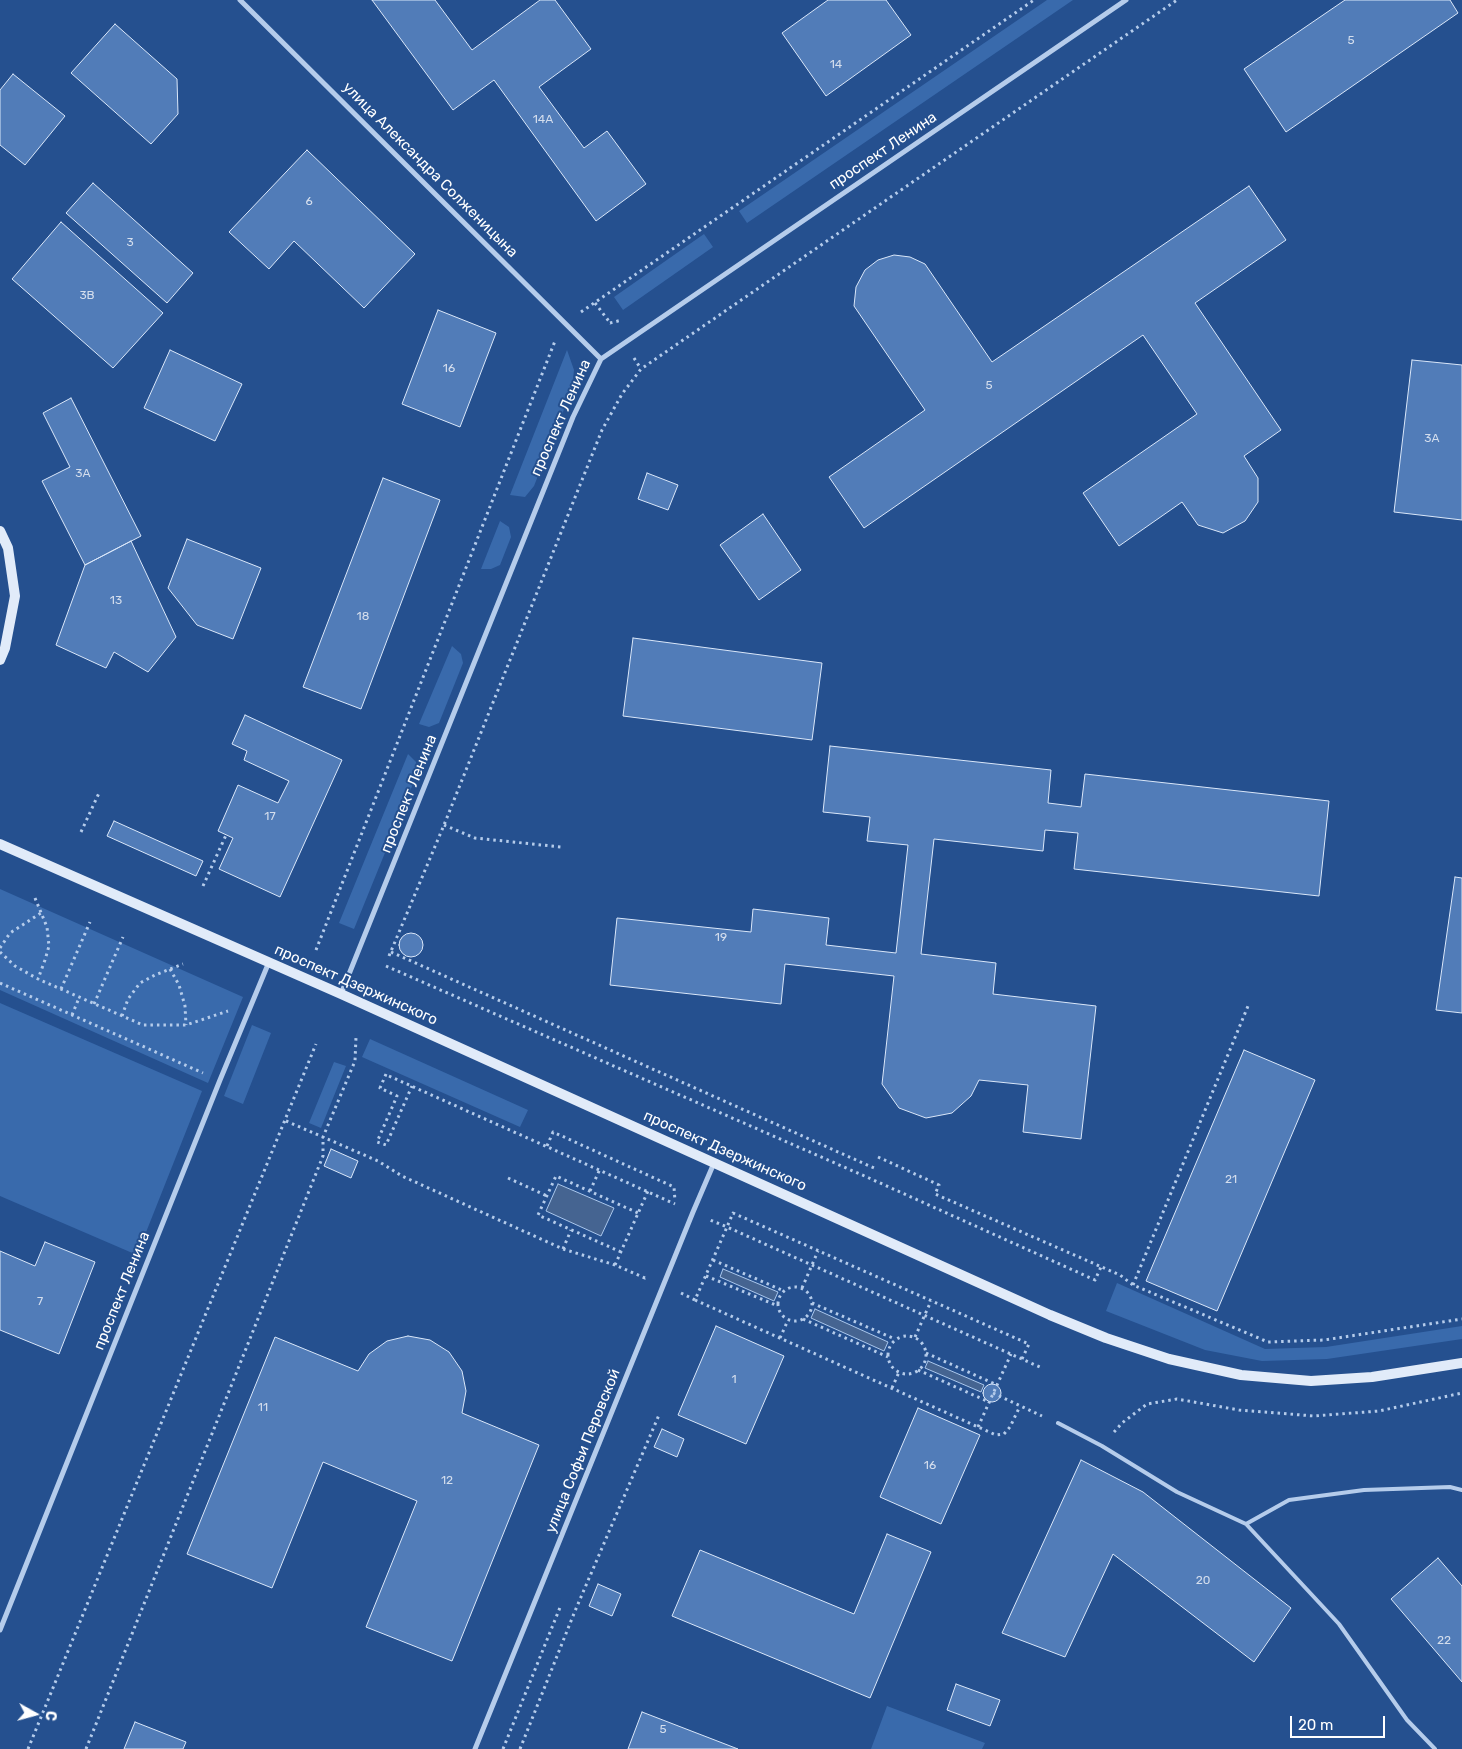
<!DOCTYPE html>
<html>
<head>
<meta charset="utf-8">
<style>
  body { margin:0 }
  #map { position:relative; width:1462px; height:1749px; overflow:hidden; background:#25508f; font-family:Rubik,sans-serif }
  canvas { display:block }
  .north { position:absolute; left:10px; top:1689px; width:50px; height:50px; -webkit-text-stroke:4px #25508f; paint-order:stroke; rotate:97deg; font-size:14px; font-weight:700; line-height:20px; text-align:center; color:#fff }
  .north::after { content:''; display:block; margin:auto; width:18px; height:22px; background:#fff; clip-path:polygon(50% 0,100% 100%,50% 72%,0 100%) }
  .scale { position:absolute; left:1290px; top:1716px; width:95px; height:22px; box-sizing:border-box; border:2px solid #fff; border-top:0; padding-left:6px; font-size:15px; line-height:18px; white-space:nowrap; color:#fff; -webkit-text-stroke:4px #25508f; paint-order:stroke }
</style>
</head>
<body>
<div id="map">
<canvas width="1462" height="1749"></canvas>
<div class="north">С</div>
<div class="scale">20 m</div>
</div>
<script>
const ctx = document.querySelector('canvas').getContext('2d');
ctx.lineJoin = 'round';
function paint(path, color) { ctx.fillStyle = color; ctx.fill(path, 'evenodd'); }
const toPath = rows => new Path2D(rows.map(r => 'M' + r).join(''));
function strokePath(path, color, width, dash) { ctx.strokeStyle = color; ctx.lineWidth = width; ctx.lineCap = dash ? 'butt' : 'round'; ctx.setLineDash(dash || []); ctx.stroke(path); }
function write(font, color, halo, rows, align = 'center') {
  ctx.font = font + ' Rubik,sans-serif'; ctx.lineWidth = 4; ctx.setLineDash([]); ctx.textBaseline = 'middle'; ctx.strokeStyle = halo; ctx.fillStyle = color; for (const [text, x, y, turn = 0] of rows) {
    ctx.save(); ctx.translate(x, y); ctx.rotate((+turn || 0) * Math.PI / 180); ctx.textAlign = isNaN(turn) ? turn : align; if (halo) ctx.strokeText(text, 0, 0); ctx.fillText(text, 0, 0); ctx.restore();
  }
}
const green = toPath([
  [1047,0,1073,0,747,223,739,211],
  [704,234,713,247,623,310,614,297],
  [567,350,574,370,572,389,534,486,525,497,510,495],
  [500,521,509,527,511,537,500,565,491,569,481,569],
  [452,646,461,654,463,663,439,723,429,727,419,724],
  [408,754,416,762,417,774,354,929,339,923],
  [0,889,243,997,208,1083,0,990],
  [0,1003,202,1091,137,1255,0,1196],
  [252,1025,271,1033,243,1104,224,1096],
  [370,1039,528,1110,520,1127,362,1057],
  [334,1062,346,1066,321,1128,309,1123],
  [1117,1283,1265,1349,1326,1347,1462,1326,1462,1339,1327,1359,1262,1361,1205,1350,1106,1311],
  [887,1706,985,1743,982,1749,871,1749]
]);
const water = toPath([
  [558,1184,614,1208,601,1236,546,1211,558,1184],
  [723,1269,778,1292,774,1301,720,1277,723,1269],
  [815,1309,888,1342,884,1351,811,1318,815,1309],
  [928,1361,984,1385,981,1392,925,1368,928,1361]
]);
const building = toPath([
  [372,0,435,0,472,50,540,0,555,0,591,49,539,87,584,148,607,131,646,184,596,221,494,80,453,110,372,0],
  [828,0,886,0,911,35,826,96,782,33,828,0],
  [1345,0,1450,0,1458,13,1286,132,1244,69,1345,0],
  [115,24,177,79,178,114,151,144,71,73,115,24],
  [13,74,65,116,25,165,0,145,0,90,13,74],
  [307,150,415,254,364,308,294,241,269,269,229,232,307,150],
  [93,183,193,273,167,303,66,213,93,183],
  [1249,186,1286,240,1195,303,1281,430,1244,456,1258,478,1258,502,1245,521,1223,533,1198,525,1182,502,1119,546,1083,493,1197,414,1143,335,864,528,829,477,925,410,854,306,856,287,865,270,878,260,894,255,910,257,925,264,992,362,1249,186],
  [61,222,163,313,113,368,12,279,61,222],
  [438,310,496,333,460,427,402,404,438,310],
  [170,350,242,384,215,441,144,408,170,350],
  [1412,360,1462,365,1462,520,1394,512,1412,360],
  [71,398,141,536,85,565,42,481,70,467,43,413,71,398],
  [647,473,678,485,668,510,638,499,647,473],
  [383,478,440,500,361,709,303,687,383,478],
  [763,514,801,570,759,600,720,545,763,514],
  [187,539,261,568,233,639,197,625,168,588,187,539],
  [131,541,176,637,148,672,114,652,106,668,56,645,85,565,131,541],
  [633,638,822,663,812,740,623,716,633,638],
  [245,715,342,760,280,897,219,869,233,838,218,831,238,785,278,803,289,781,244,760,247,751,232,744,245,715],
  [830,746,1051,770,1048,803,1081,807,1085,774,1329,801,1319,896,1074,869,1078,833,1045,830,1043,851,934,839,921,954,996,963,993,994,1096,1006,1081,1139,1023,1132,1028,1085,979,1080,971,1096,952,1113,926,1118,899,1108,882,1084,894,976,785,964,781,1004,610,985,617,918,751,932,753,909,829,918,826,945,896,953,908,845,867,841,870,817,823,812,830,746],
  [114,821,203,861,196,876,107,836,114,821],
  [1455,877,1462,878,1462,1013,1436,1010,1455,877],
  '399 945a12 12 0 1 1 24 0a12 12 0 1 1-24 0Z',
  [1244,1050,1315,1080,1217,1311,1146,1281,1244,1050],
  [331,1149,358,1161,351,1178,324,1166,331,1149],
  [45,1242,95,1262,59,1354,0,1330,0,1251,35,1266,45,1242],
  [716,1326,784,1356,746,1444,678,1415,716,1326],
  [408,1336,430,1340,449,1352,462,1371,466,1391,462,1413,539,1445,452,1661,366,1627,417,1501,323,1462,272,1588,187,1554,275,1337,358,1371,369,1354,387,1341,408,1336],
  '983 1393a9 9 0 1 1 18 0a9 9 0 1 1-18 0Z',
  [918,1408,980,1435,941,1524,880,1497,918,1408],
  [662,1429,684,1439,677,1457,654,1447,662,1429],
  [1081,1460,1143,1492,1291,1608,1254,1662,1113,1554,1065,1657,1002,1633,1081,1460],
  [887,1534,931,1552,870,1698,672,1616,700,1550,854,1614,887,1534],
  [1438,1558,1462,1586,1462,1682,1391,1599,1438,1558],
  [598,1584,621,1594,612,1616,589,1606,598,1584],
  [956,1684,1000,1700,990,1726,947,1710,956,1684],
  [642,1712,738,1749,628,1749,642,1712],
  [135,1722,186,1742,183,1749,124,1749,135,1722]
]);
const path = toPath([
  [595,303,611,324],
  [581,312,1034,0],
  [610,323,622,320],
  [634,358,641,369],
  [444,825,475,838,561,847],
  [81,832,99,793],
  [203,886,226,835],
  [35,898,47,927,49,946,45,960,38,979],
  [0,948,10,933,41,913],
  [316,950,555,341],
  [0,952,15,966,38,979,143,1025,186,1025,228,1011],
  [391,952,874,1168],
  [389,956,444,825,602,430,622,394,641,369,1177,0],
  [386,966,869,1178,1095,1280,1101,1267],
  [170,969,179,985,185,1006,186,1025],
  [0,983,203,1073],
  [61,989,90,922],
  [94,1004,123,937],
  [72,1015,79,998],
  [122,1016,128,999,140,983,155,975,183,964],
  [386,1074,380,1088,397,1096,377,1142,386,1145,412,1086],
  [389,1076,675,1204],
  [286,1121,378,1161,402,1176,563,1249,615,1265,645,1278,646,1277],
  [547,1146,553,1132,674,1187,675,1201],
  [878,1157,939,1185,935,1194,1120,1275,1133,1285,1268,1342,1324,1340,1462,1319],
  [508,1178,547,1196],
  [590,1191,600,1169],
  [563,1249,571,1230],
  [621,1252,538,1215,556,1176,638,1213],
  [713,1260,784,1291],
  [615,1265,648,1191],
  [706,1276,778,1306],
  [1133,1285,1248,1006],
  '778 1304a17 17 0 1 1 34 0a17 17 0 1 1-34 0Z',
  [802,1288,818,1251],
  [681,1293,695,1300,727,1227,710,1220],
  [695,1300,996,1435,1004,1434,1010,1427,1020,1406],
  [812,1303,895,1339],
  [803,1319,888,1357],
  '888 1355a19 19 0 1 1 38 0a19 19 0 1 1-38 0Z',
  [915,1337,931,1301],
  [780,1338,788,1320],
  [926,1353,997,1385],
  [1022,1359,1029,1344,733,1213,727,1227,1042,1368],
  [918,1370,989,1402],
  [892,1388,899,1372],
  [993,1393,1042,1416],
  [978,1427,1011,1354],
  [1114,1432,1122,1423,1147,1404,1177,1399,1239,1410,1314,1416,1379,1411,1462,1393],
  [28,1749,316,1044],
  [86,1749,323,1156,323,1137,355,1061,356,1037],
  [503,1749,561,1605],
  [520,1749,575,1611,659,1415]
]);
const lane = toPath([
  [1058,1423,1102,1446,1177,1492,1246,1524,1339,1624,1407,1720,1435,1749],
  [1246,1524,1289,1500,1364,1490,1450,1487,1462,1490]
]);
const street = toPath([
  [240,0,601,359],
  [341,994,573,417,601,359,1126,0],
  [0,1630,220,1080,269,962],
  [475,1749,693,1212,714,1163]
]);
const secondary = toPath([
  [0,531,8,548,15,596,5,648,0,660],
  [0,844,341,994,1050,1315,1106,1338,1169,1359,1241,1375,1311,1381,1372,1377,1462,1363]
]);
const numberNames = [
  ["5",1351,41],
  ["14",836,65],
  ["14А",543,120],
  ["6",309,202],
  ["3",130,243],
  ["3В",87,296],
  ["16",449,369],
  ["5",989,386],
  ["3А",1432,439],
  ["3А",83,474],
  ["13",116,601],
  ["18",363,617],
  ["17",270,817],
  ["19",721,938],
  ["21",1231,1180],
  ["7",40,1302],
  ["1",734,1380],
  ["11",263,1408],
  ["16",930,1466],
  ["12",447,1481],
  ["20",1203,1581],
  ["22",1444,1641],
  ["5",663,1730]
];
const streetNames = [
  ["проспект Ленина",883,151,-34],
  ["улица Александра Солженицына",430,170,45],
  ["проспект Ленина",561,418,-66],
  ["проспект Ленина",409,794,-68],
  ["проспект Дзержинского",356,985,24],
  ["проспект Дзержинского",725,1151,24],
  ["проспект Ленина",122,1291,-68],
  ["улица Софьи Перовской",583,1451,-68]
];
paint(green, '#396aac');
paint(water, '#456491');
strokePath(water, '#aac7ec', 1);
paint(building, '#517cb8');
strokePath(building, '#dae7f9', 1);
strokePath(path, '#b5cceb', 3, [2.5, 4]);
strokePath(lane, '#b5cceb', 4);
strokePath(street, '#b5cceb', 5);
strokePath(secondary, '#e1ebf9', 10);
write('12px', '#d4deed', null, numberNames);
write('15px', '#fff', '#25508f', streetNames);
</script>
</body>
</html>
